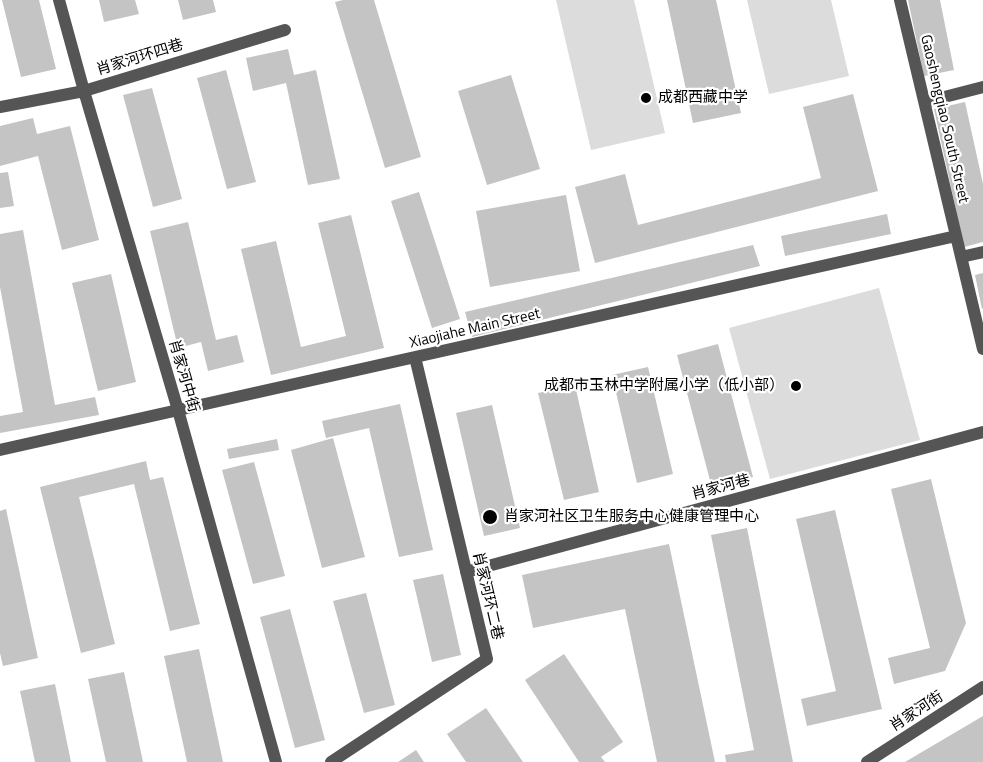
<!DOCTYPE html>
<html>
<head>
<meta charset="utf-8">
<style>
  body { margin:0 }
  canvas { display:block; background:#fff }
</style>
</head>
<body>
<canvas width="983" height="762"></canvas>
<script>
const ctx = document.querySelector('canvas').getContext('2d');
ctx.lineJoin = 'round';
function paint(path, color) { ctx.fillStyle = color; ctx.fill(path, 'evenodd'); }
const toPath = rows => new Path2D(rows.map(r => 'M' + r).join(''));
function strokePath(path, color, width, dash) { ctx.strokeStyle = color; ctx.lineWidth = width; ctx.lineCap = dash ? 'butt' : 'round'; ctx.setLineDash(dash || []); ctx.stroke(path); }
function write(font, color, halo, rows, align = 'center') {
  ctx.font = font + ' "Titillium Web","Noto Sans SC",sans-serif'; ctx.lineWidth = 4.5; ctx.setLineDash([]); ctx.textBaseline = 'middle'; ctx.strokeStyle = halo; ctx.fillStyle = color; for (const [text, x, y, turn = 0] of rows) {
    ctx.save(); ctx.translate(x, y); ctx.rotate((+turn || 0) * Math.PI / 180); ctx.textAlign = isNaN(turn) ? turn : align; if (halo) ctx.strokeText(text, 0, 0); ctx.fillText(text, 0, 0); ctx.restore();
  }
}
const green = toPath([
  [556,0,634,0,665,133,591,150],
  [747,0,831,0,849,76,769,94],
  [879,288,920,440,770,479,729,328]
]);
const building = toPath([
  [2,0,39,0,56,69,21,77],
  [99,0,135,0,139,14,104,22],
  [178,0,213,0,216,12,183,20],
  [343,0,374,0,421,157,385,168,335,2],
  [667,0,716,0,741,113,693,123],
  [908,0,940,0,954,70,924,76],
  [288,49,294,75,316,70,340,179,308,185,286,83,253,91,246,58],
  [226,70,256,182,227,189,197,78],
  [511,75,540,169,487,185,458,91],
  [152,88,182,199,153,207,123,95],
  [853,94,878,191,595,263,575,187,625,174,638,225,821,178,803,107],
  [965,102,983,184,983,242,964,247,934,109],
  [33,118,37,134,70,126,99,240,62,250,38,156,0,166,0,126],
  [8,172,14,206,0,208,0,173],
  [419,192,460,319,432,328,391,201],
  [566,195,580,271,490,287,476,211],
  [887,214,891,234,785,256,781,236],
  [351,215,384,348,271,375,241,249,276,241,301,347,346,336,318,223],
  [188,222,216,340,237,335,244,362,208,371,201,342,178,348,150,231],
  [23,230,55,405,95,397,99,415,0,433,0,416,23,412,0,287,0,234],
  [753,245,760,266,472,337,465,312],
  [983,273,983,308,982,309,975,275],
  [111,274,136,382,98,391,72,283],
  [718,344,753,477,712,488,677,355],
  [648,367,673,474,637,483,612,375],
  [575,385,599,492,564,500,538,393],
  [400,404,433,550,399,557,369,428,326,438,322,421],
  [492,405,520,528,484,536,456,413],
  [333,438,365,557,322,568,291,450],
  [277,439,279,450,229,459,227,449],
  [146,461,150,480,163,477,200,624,170,631,134,484,79,497,115,644,81,653,40,487],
  [254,462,285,576,253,584,222,470],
  [931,479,966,623,945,671,894,684,888,658,930,648,891,489],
  [6,509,38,658,3,666,0,653,0,511],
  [835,510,882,709,807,726,801,699,836,691,796,519],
  [747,528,793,762,726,762,725,755,754,750,711,535],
  [669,544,715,762,657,762,625,609,533,628,522,575],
  [443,574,461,655,432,662,413,580],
  [366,593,395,705,364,713,333,601],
  [290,609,325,740,295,748,260,617],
  [199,649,223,762,187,762,164,656],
  [564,654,623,742,601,757,605,762,579,762,525,680],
  [124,672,143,762,106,762,88,679],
  [55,684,71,762,35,762,20,691],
  [486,708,523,762,466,762,447,734],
  [983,716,983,762,905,762],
  [416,750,424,762,398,762]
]);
const street = toPath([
  [59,0,84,91,178,410,276,762],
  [900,0,983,349],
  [925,102,983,87],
  [0,107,84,91,285,30],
  [961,257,983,252],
  [0,450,956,236],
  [466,572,983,432],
  [331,762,487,659,415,357],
  [867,762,983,687]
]);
const markers = [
  [646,98,6,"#000"],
  [796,386,6,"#000"],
  [490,517,8,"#000"]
];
const streetNames = [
  ["肖家河环四巷",140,58,-17],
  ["Gaoshengqiao South Street",944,119,77],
  ["Xiaojiahe Main Street",475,329,-13],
  ["肖家河中街",183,376,74],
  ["肖家河巷",721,488,-15],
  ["肖家河环二巷",487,596,77],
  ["肖家河街",917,712,-33]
];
const poiNames = [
  ["成都西藏中学",658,98],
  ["成都市玉林中学附属小学（低小部）",784,386,"right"],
  ["肖家河社区卫生服务中心健康管理中心",504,517]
];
paint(green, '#dcdcdc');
paint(building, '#c4c4c4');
strokePath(street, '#555', 12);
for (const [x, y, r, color] of markers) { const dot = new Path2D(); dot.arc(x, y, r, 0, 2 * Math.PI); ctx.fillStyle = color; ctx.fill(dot); strokePath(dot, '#fff', 2); }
write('15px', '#000', '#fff', streetNames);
write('15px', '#000', '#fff', poiNames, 'left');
</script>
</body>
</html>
